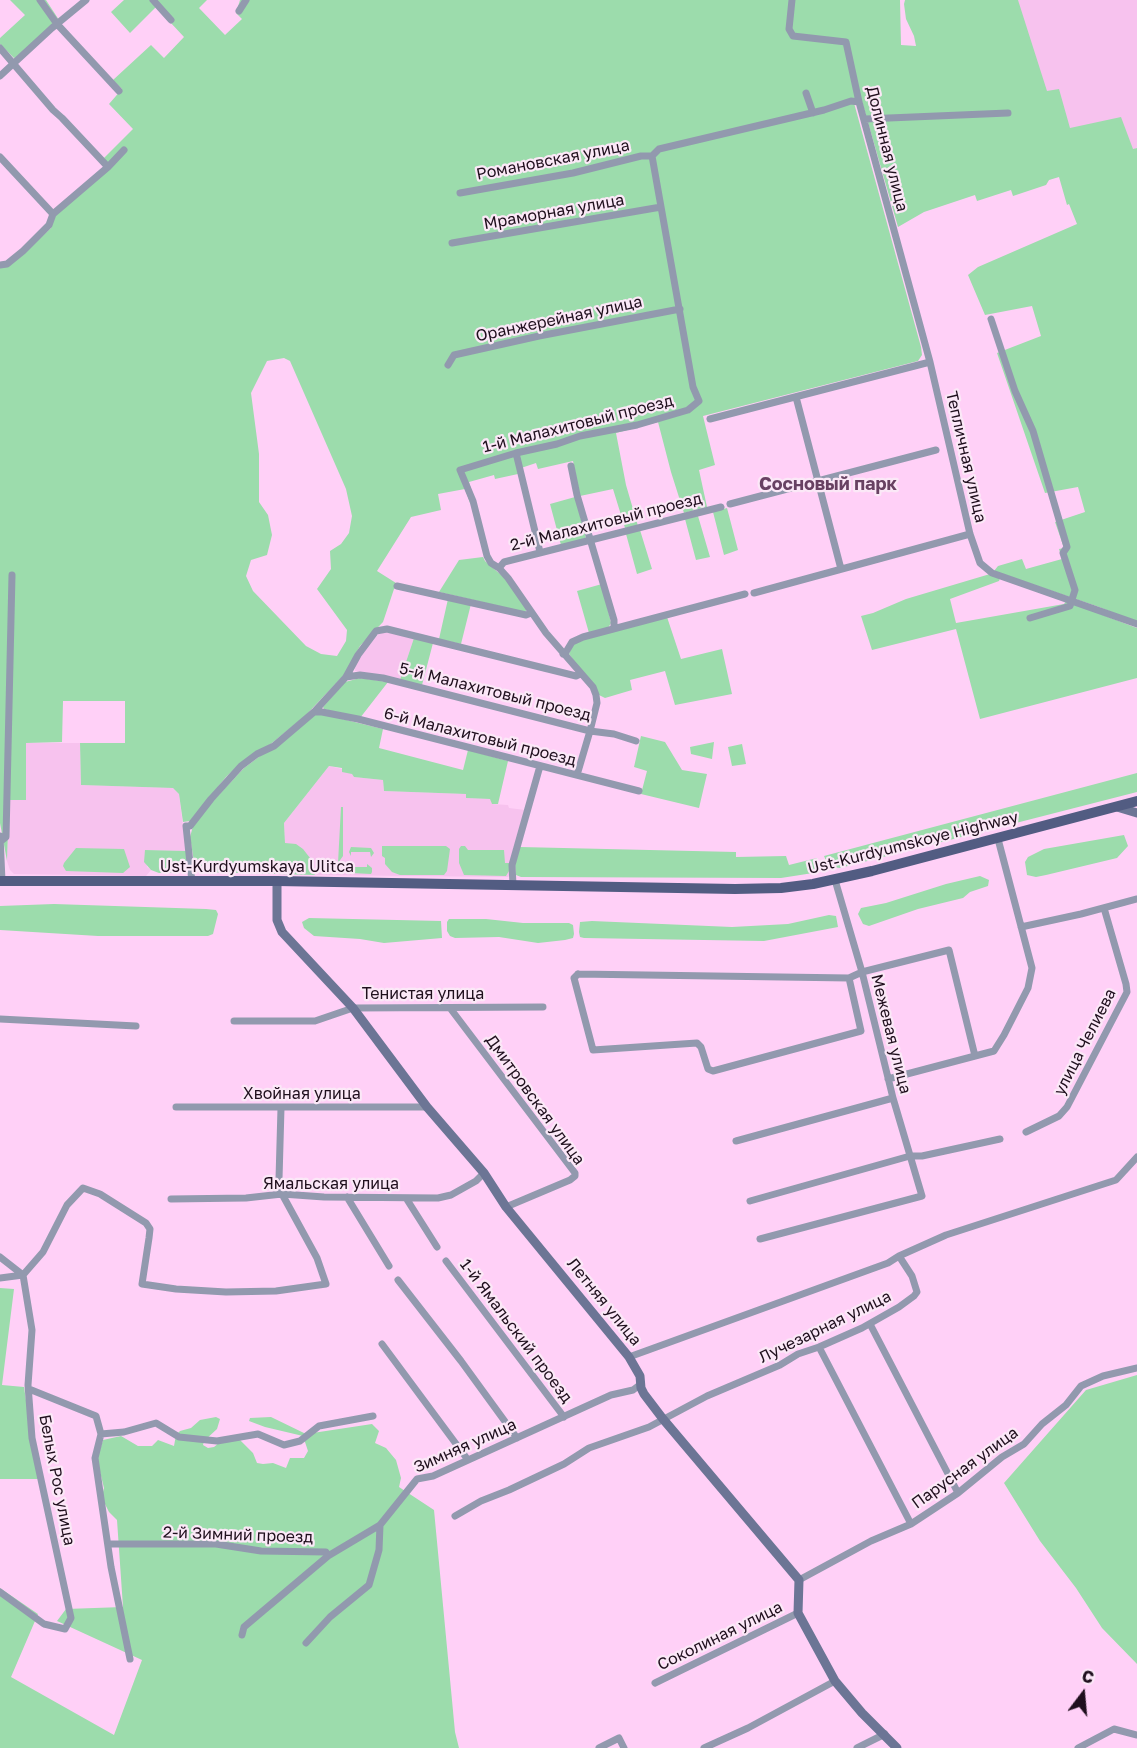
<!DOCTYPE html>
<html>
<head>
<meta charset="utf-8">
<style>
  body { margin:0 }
  #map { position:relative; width:1137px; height:1748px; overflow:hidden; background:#ffd0f7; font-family:"Golos Text",sans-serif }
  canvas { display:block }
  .north { position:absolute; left:1053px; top:1664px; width:60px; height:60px; -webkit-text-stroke:4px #fbe8f7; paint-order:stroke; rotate:16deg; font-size:16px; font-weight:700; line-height:24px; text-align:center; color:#1f0f1d }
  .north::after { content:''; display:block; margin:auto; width:21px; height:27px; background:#1f0f1d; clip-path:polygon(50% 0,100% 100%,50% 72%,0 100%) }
</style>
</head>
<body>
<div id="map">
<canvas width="1137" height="1748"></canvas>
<div class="north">С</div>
</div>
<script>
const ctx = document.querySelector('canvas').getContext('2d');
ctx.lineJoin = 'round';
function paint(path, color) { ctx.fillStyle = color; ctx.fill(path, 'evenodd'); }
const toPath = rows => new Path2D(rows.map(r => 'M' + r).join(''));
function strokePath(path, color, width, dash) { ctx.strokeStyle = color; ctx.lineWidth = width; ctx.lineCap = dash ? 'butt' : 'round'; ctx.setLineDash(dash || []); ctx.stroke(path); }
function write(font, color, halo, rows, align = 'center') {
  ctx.font = font + ' "Golos Text",sans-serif'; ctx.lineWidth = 4.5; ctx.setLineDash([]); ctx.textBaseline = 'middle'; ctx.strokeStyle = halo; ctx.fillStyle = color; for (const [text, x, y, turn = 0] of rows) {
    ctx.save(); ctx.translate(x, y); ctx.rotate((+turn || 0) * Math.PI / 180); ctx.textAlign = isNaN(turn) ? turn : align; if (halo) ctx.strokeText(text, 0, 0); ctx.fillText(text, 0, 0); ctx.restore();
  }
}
const built = toPath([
  [1018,0,1137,0,1137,148,1049,180,1046,185],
  [381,631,414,638,400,680,355,671,355,668,360,657],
  [26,743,80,743,81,785,173,788,179,794,186,851,145,850,147,867,151,870,146,876,14,874,10,870,7,861,9,799,26,799],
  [329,766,342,769,352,774,354,777,383,780,384,791,466,794,467,798,491,799,492,804,508,805,509,808,525,810,519,835,513,849,510,875,508,877,315,875,315,870,285,843,284,823]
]);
const green = toPath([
  [10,0,46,0,59,20,18,57,14,58,0,44,0,38,25,15],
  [124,0,207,0,199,8,225,35,242,19,236,13,240,0,900,0,901,45,916,46,914,36,906,19,904,4,905,0,1018,0,1047,91,1059,89,1070,128,1121,117,1133,149,1137,148,1137,622,1099,607,994,571,998,566,1022,559,1026,569,1062,559,1059,549,1064,548,1055,522,1085,512,1078,487,1045,493,997,353,1041,336,1032,306,985,315,968,275,978,267,1077,224,1069,204,1067,205,1059,177,1049,180,1046,185,1013,196,1011,190,977,201,975,195,924,212,898,227,861,98,854,103,921,347,922,355,918,361,703,416,715,465,699,470,707,507,684,513,671,472,658,422,616,433,626,485,638,526,625,528,613,489,580,496,573,461,538,469,536,463,521,468,518,474,495,479,494,475,469,482,475,501,470,503,465,489,438,494,441,510,411,517,377,571,396,583,383,622,360,646,344,675,305,716,272,743,241,763,226,777,190,821,183,822,179,794,173,788,81,785,80,743,125,743,125,701,63,701,62,742,26,743,26,800,9,800,7,861,0,823,0,267,24,253,51,228,55,216,110,168,104,158,133,129,109,104,122,89,113,80,151,45,164,58,184,37,156,7,130,33,111,12],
  [284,358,290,361,346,489,352,516,349,533,341,544,330,551,331,569,317,589,347,630,346,641,337,656,321,654,306,646,253,591,246,576,251,560,267,555,272,535,268,515,259,502,259,454,251,393,267,361],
  [575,497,586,538,561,545,550,504],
  [727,508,738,550,724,555,713,512],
  [698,516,710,557,696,560,685,519],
  [640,530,652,569,637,574,626,534],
  [483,557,485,561,507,580,527,609,525,612,439,592,459,560],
  [990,574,1000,578,999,581,950,599,956,623,1064,604,1066,601,1137,628,1137,678,980,719,956,629,872,650,861,616,873,613,906,599],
  [602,584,611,623,608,628,589,633,577,591],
  [448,599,471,604,461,644,439,639],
  [667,617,681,659,722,649,732,694,675,705,665,671,630,680,632,690,605,698,599,695,569,654,573,644,583,640],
  [414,638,433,643,422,685,400,680],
  [360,678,388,682,360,718,324,709,323,707,345,682],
  [322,714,383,729,379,748,463,770,468,750,508,761,498,804,492,804,490,799,466,798,466,794,384,791,383,780,354,777,352,774,342,772,342,768,329,766,284,823,285,843,296,844,303,849,310,858,315,875,200,872,195,868,190,837,193,826,213,801,244,768,315,715],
  [641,736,665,742,682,770,707,774,699,808,641,794,647,771,634,767],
  [714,742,712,759,691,754,690,747],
  [742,744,746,764,732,766,728,747],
  [1137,773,1137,792,840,868,832,867,827,863,824,856],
  [341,807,343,807,343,856,338,863],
  [1124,835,1128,846,1117,858,1046,875,1036,877,1027,875,1025,862,1028,857,1044,849],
  [382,846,446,846,450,849,447,871,444,875,400,875,392,872,385,864,385,858,382,856],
  [461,846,465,846,468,850,504,850,505,863,509,863,509,871,506,876,464,875,459,863,459,849],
  [351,847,371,848,374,853,371,857,370,852,351,852,351,856,349,852],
  [520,847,736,852,736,857,786,856,789,865,817,858,818,868,813,873,781,878,521,877,516,875,515,865],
  [76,848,124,849,130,867,123,873,66,871,63,866,64,863],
  [145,850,186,851,187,870,185,872,159,873,151,870,144,862],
  [351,864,351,867,367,867,367,864,372,868,372,872,371,874,351,873,348,868],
  [980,876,989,880,988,886,970,892,963,898,918,909,869,926,863,924,858,914,861,908,886,903,946,884],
  [54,904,206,909,216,910,218,914,213,934,208,936,98,936,0,930,0,906],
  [829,915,836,916,838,927,764,941,584,938,580,937,579,932,580,922,592,921,732,927,788,924],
  [309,918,441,921,442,938,384,943,360,939,314,936,304,928,302,922],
  [449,919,486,919,523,923,569,923,573,925,574,934,573,938,565,940,538,943,499,937,455,938,450,936,447,931,447,922],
  [0,1288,14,1289,2,1385,24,1387,38,1479,0,1479],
  [1137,1375,1137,1664,1102,1628,1076,1588,1040,1541,1004,1483,1086,1390],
  [216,1417,220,1419,217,1429,204,1441,203,1445,208,1448,214,1447,219,1443,239,1439,253,1453,257,1463,263,1464,273,1463,286,1468,290,1458,304,1458,308,1451,303,1436,265,1427,249,1421,250,1418,271,1417,306,1434,372,1424,379,1431,375,1443,386,1448,396,1460,401,1478,399,1487,434,1510,455,1732,459,1748,0,1748,0,1588,38,1614,11,1677,114,1735,142,1660,57,1621,66,1609,123,1607,117,1520,109,1512,103,1500,102,1496,104,1488,97,1460,103,1440,121,1436,138,1446,152,1446,158,1440,174,1446,176,1435,180,1431,191,1428,200,1420]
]);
const street = toPath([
  [40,0,57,24,119,91],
  [153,0,171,20],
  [792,0,789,29,793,36,846,42,859,102,930,362,970,534,980,563,992,573,1137,624],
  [239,11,246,0],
  [0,48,53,110,62,118,108,167],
  [0,76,52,28,86,0],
  [806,93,813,113],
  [865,119,1008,113],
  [0,157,53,214],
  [460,193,573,173,641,156,652,156],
  [452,243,661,207],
  [0,265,7,264,23,251,49,225,53,214,108,167,124,150],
  [991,319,1015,391,1033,431,1067,547,1063,553,1075,590,1070,606,1030,618],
  [448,365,454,355,539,336,680,309],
  [796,397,841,569],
  [710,419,930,362],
  [516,453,540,552],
  [571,466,577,495,614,620,614,628],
  [730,504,936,450],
  [499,568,504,562,721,507],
  [397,586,526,615,531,613],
  [754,593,970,534],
  [563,654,566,652,572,642,583,637,745,594],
  [346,677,360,675,383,678,590,731,614,734,636,741],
  [314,712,322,712,358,719,639,791],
  [577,775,590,731,597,703,596,695,593,687,546,633,508,578,499,568,491,563,487,556,473,501,460,470,516,453,557,444,580,436,637,425,688,410,699,401,693,387,652,156,659,149,824,110,851,101,859,102],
  [0,836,2,881],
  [1,841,6,837,12,575],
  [192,882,186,826,190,826,211,799,241,766,257,754,274,746,314,712,346,677,358,655,376,631,387,629,576,676,580,674],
  [513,885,512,865,540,766],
  [1021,927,1081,914,1137,899],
  [578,974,849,978,861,1031,713,1071,708,1069,701,1047,697,1043,593,1050,574,978,578,974],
  [849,978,862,972,949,950,975,1056],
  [450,1008,575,1173,575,1176,570,1180,506,1207],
  [0,1019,136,1026],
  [234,1021,315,1021,353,1008,543,1007],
  [888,1079,994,1051,1004,1035,1028,988,1032,968,998,839],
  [176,1107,427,1107],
  [1026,1132,1059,1116,1067,1107,1127,992,1126,984,1104,908],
  [736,1141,893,1098],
  [347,1197,389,1266],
  [406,1198,437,1247],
  [171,1199,246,1198,282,1194,324,1197,438,1198,451,1195,476,1181,484,1173],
  [750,1201,910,1156,922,1156,1000,1139],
  [760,1239,922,1196,893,1098,862,972,835,880],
  [0,1257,23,1275,32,1330,28,1385,32,1438,71,1618,65,1629,44,1624,0,1592],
  [446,1261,564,1417],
  [0,1278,23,1275,43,1252,67,1205,83,1188,100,1194,146,1223,150,1229,149,1238,142,1284,176,1289,226,1292,276,1291,326,1284,317,1258,282,1194,279,1179,281,1108],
  [398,1280,461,1361,517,1438],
  [870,1324,958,1493],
  [382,1344,468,1460],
  [819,1347,911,1524],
  [629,1357,888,1263,899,1256],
  [29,1389,96,1416,101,1434,124,1432,156,1423,179,1437,217,1441,258,1434,284,1445,300,1441,319,1426,373,1416],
  [101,1434,95,1458,111,1567,130,1659],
  [455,1516,481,1501,509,1490,564,1464,589,1448,649,1427,707,1396,780,1365,798,1354,819,1347,862,1328,899,1307,914,1296,917,1292,912,1276,899,1256,946,1235,1116,1180,1137,1157],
  [108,1544,216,1544,261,1551,326,1552,328,1556],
  [799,1580,871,1541,911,1524,958,1493,1002,1457,1024,1444,1042,1424,1066,1405,1081,1386,1103,1376,1137,1368],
  [242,1635,244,1627,328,1556,380,1525,417,1479,433,1476,611,1395,633,1390,641,1384],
  [306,1643,330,1617,369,1585,379,1550,380,1525],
  [655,1683,798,1613],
  [599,1748,619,1738,624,1748],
  [704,1748,748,1728,835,1681],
  [857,1748,885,1734],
  [1078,1748,1114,1729,1137,1735]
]);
const secondary = toPath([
  [1117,807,1137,813],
  [277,881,277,920,282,932,353,1008,427,1107,484,1173,506,1207,629,1357,640,1376,641,1388,644,1394,663,1419,799,1580,798,1613,835,1681,862,1713,897,1748]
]);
const primary = toPath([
  [0,881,277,881,735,889,781,888,813,884,872,871,1137,801]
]);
const streetNames = [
  ["Долинная улица",887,149,76],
  ["Романовская улица",553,160,-11],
  ["Мраморная улица",554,212,-10],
  ["Оранжерейная улица",559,319,-12],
  ["1-й Малахитовый проезд",578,424,-14],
  ["Тепличная улица",966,457,77],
  ["2-й Малахитовый проезд",606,522,-14],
  ["5-й Малахитовый проезд",495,692,14],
  ["6-й Малахитовый проезд",480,737,14],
  ["Ust-Kurdyumskoye Highway",913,843,-14],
  ["Ust-Kurdyumskaya Ulitca",257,867],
  ["Тенистая улица",423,994],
  ["Межевая улица",891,1034,76],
  ["улица Челиева",1085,1042,-63],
  ["Хвойная улица",302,1094],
  ["Дмитровская улица",535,1100,54],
  ["Ямальская улица",331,1184],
  ["Летняя улица",604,1302,51],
  ["Лучезарная улица",825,1327,-26],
  ["1-й Ямальский проезд",516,1331,53],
  ["Зимняя улица",465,1446,-24],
  ["Парусная улица",965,1468,-36],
  ["Белых Рос улица",57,1480,79],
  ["2-й Зимний проезд",238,1535,2],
  ["Соколиная улица",720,1636,-26]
];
const neighbourhoodNames = [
  ["Сосновый парк",828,484]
];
paint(built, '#f7c2ee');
paint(green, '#9cdcac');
strokePath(street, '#9299ae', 7);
strokePath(secondary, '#6c7595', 9);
strokePath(primary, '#525c82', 10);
write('16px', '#1f0f1d', '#fbe8f7', streetNames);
write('bold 18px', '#684162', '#fbe8f7', neighbourhoodNames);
</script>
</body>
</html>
